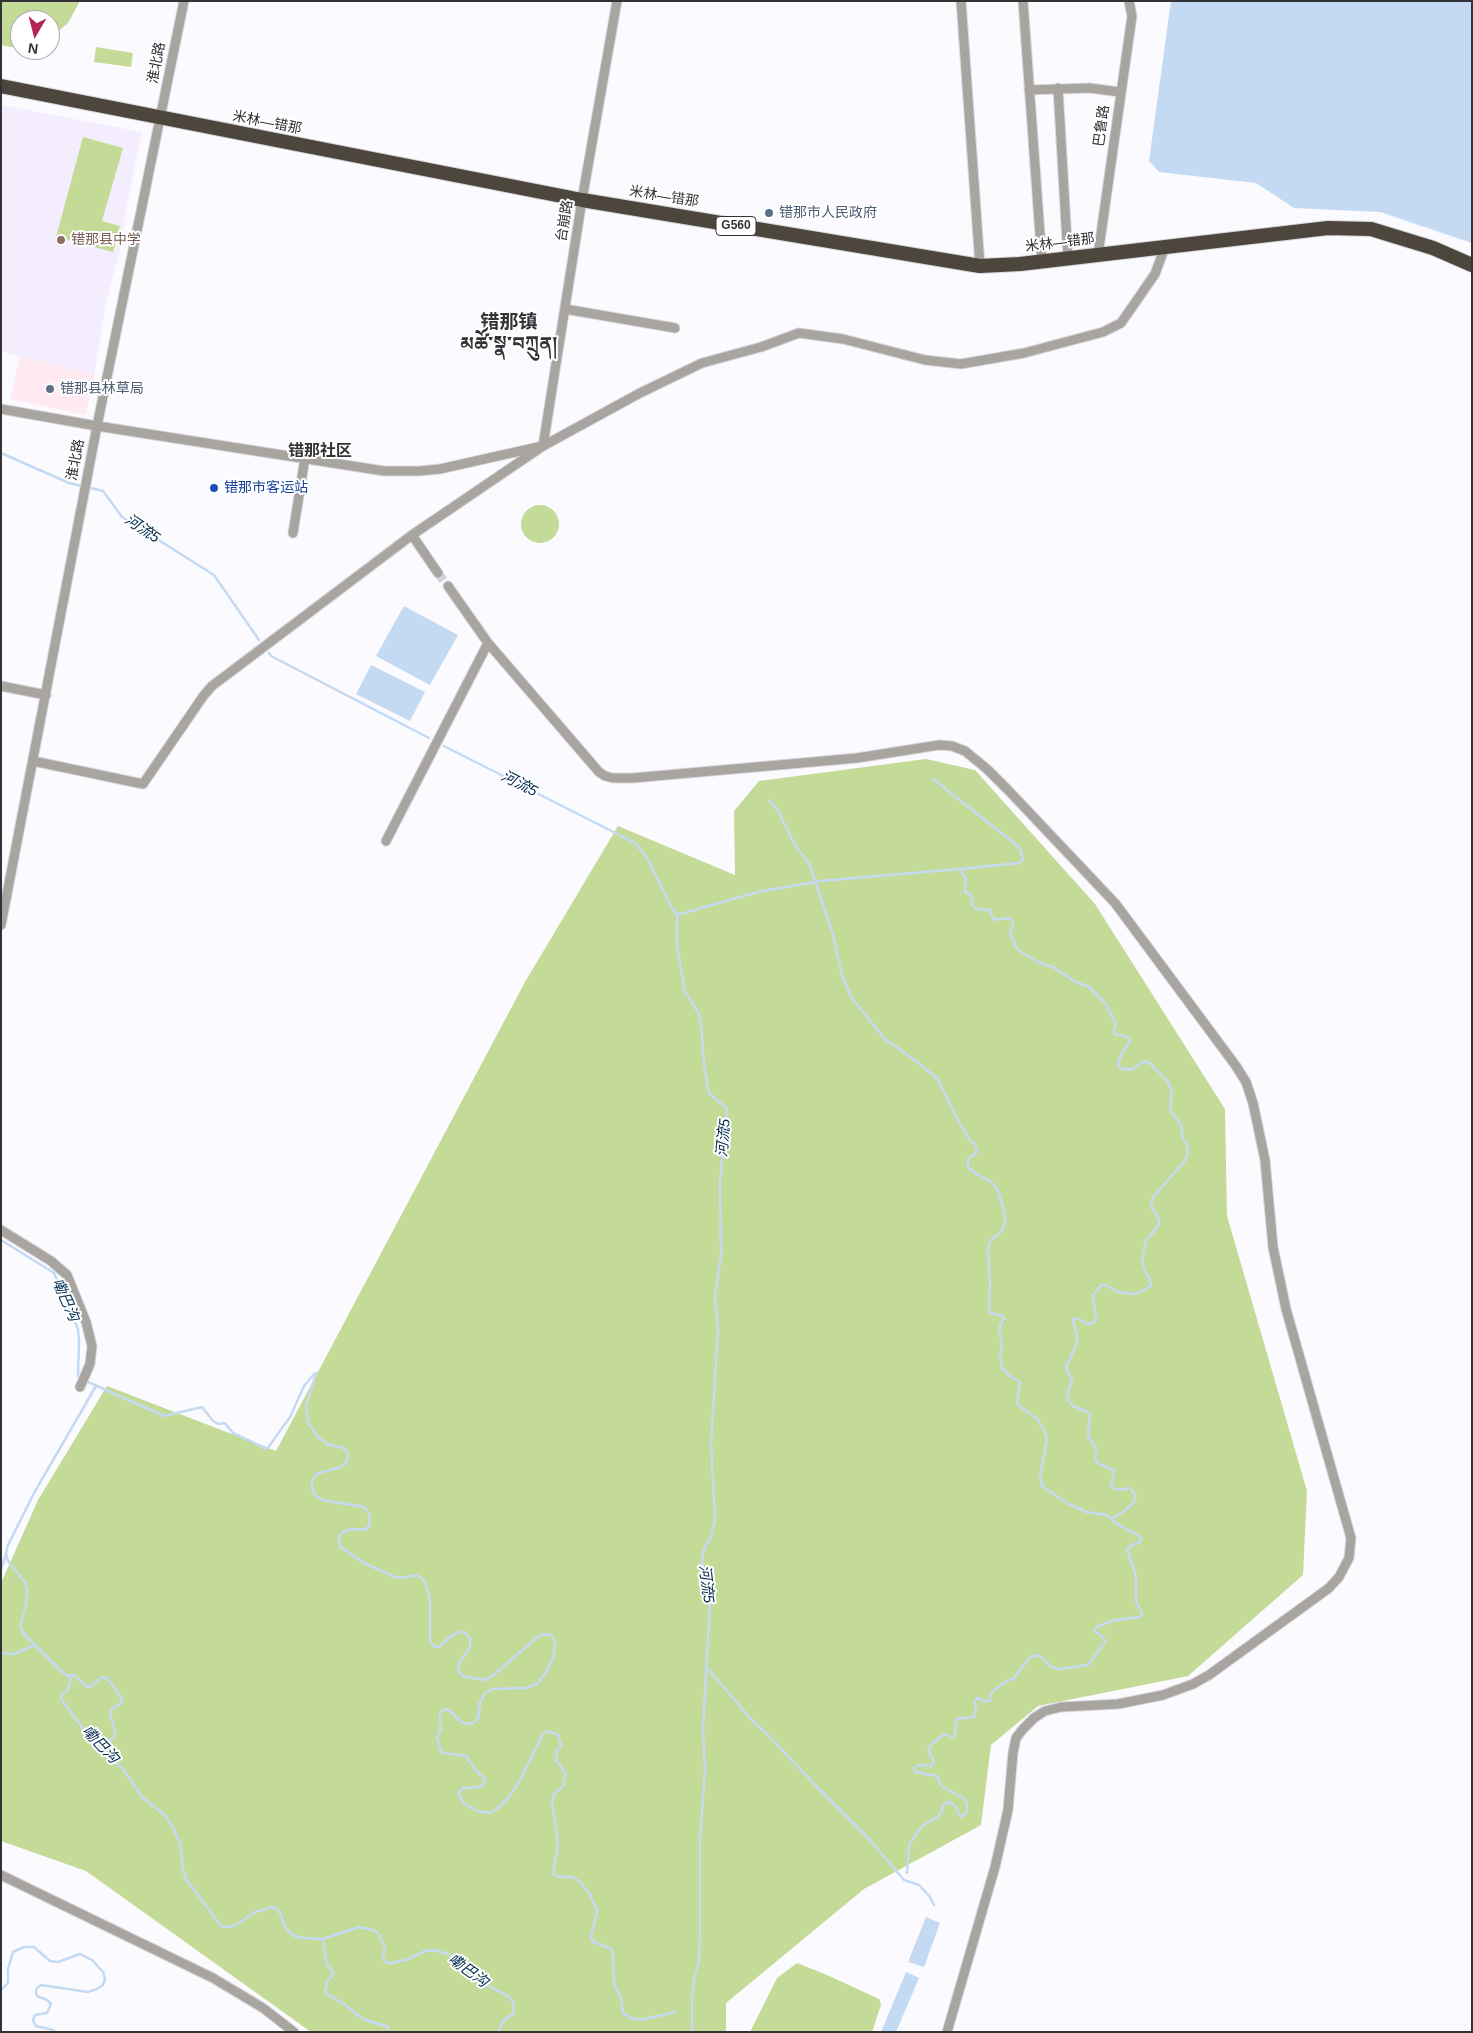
<!DOCTYPE html>
<html>
<head>
<meta charset="utf-8">
<style>
  body { margin:0 }
  #map { position:relative; width:1473px; height:2033px; overflow:hidden; background:#fbfaff; font-family:Helvetica,sans-serif }
  canvas { display:block }
  .frame { position:absolute; inset:0; border:2px solid #333236; pointer-events:none }
  .north { position:absolute; left:10px; top:10px; width:50px; height:50px; box-sizing:border-box; background:#fff; border:1px solid #adadaf; border-radius:50%; rotate:188deg; font-size:14px; font-weight:700; line-height:20px; text-align:center; color:#333236 }
  .north::after { content:''; display:block; margin:auto; width:18px; height:22px; background:#b52552; clip-path:polygon(50% 0,100% 100%,50% 72%,0 100%) }
</style>
</head>
<body>
<div id="map">
<canvas width="1473" height="2033"></canvas>
<div class="frame"></div>
<div class="north">N</div>
</div>
<script>
const ctx = document.querySelector('canvas').getContext('2d');
ctx.lineJoin = 'round';
function paint(path, color) { ctx.fillStyle = color; ctx.fill(path, 'evenodd'); }
const toPath = rows => new Path2D(rows.map(r => 'M' + r).join(''));
function strokePath(path, color, width, dash) { ctx.strokeStyle = color; ctx.lineWidth = width; ctx.lineCap = dash ? 'butt' : 'round'; ctx.setLineDash(dash || []); ctx.stroke(path); }
function write(font, color, halo, rows, align = 'center') {
  ctx.font = font + ' Helvetica,"Noto Sans SC","Noto Serif Tibetan",sans-serif'; ctx.lineWidth = 4; ctx.setLineDash([]); ctx.textBaseline = 'middle'; ctx.strokeStyle = halo; ctx.fillStyle = color; for (const [text, x, y, turn = 0] of rows) {
    ctx.save(); ctx.translate(x, y); ctx.rotate((+turn || 0) * Math.PI / 180); ctx.textAlign = isNaN(turn) ? turn : align; if (halo) ctx.strokeText(text, 0, 0); ctx.fillText(text, 0, 0); ctx.restore();
  }
}
const industrial = toPath([
  [20,356,94,375,86,415,10,399]
]);
const built = toPath([
  [1,105,142,132,127,204,119,255,106,301,94,375,1,351]
]);
const green = toPath([
  [1,1,80,1,68,23,50,38,50,20,20,20,20,47,10,47,1,45],
  [96,47,133,53,131,67,94,62],
  [83,137,123,148,102,221,120,226,113,252,56,237],
  '521 524a19 19 0 1 1 38 0a19 19 0 1 1-38 0Z',
  [926,759,975,770,1095,904,1225,1109,1227,1216,1307,1491,1303,1575,1188,1676,1038,1706,991,1745,981,1825,864,1889,726,2003,726,2032,311,2032,86,1871,1,1841,1,1583,38,1500,107,1386,276,1451,525,982,618,826,735,875,734,811,759,781],
  [797,1963,827,1975,879,1999,881,2005,872,2032,750,2032,777,1978]
]);
const water = toPath([
  [1171,1,1472,1,1472,243,1380,212,1294,208,1256,183,1159,172,1149,161],
  [404,606,458,635,430,685,376,656],
  [371,665,425,692,410,721,356,694],
  [926,1917,940,1923,924,1967,908,1962],
  [906,1972,919,1978,896,2032,881,2032]
]);
const stream = toPath([
  [1,453,69,483,82,486],
  [87,487,103,491,122,517,214,575,259,640],
  [269,653,271,656,429,738],
  [444,746,635,843,648,859,669,903,677,915,677,944,685,992,699,1014,701,1023,704,1065,709,1093,727,1109,720,1182,721,1256,715,1295,718,1329,711,1443,715,1517,712,1534,705,1547,702,1557,703,1569,708,1582,710,1604,703,1728,705,1769,700,1840,700,1932,699,1962,694,1978,692,2000,692,2032],
  [769,800,777,809,795,845,810,865,833,934,841,972,851,997,885,1039,916,1061,938,1079,954,1113,969,1139,975,1144,977,1152,968,1159,968,1167,975,1173,991,1182,997,1189,1005,1213,1005,1221,1001,1232,990,1241,988,1251,990,1284,989,1308,990,1313,1000,1315,1004,1318,999,1328,1002,1348,1000,1354,1002,1368,1011,1377,1020,1382,1017,1404,1038,1420,1045,1433,1047,1440,1040,1477,1042,1486,1067,1503,1086,1512,1107,1515,1117,1524,1141,1537,1140,1542,1130,1546,1127,1550,1136,1576,1136,1602,1142,1613,1141,1617,1115,1620,1096,1627,1094,1631,1103,1637,1105,1642,1088,1665,1060,1669,1051,1667,1044,1659,1038,1655,1030,1657,1013,1679,1008,1680,994,1690,990,1695,990,1700,987,1702,977,1698,975,1701,976,1708,974,1717,957,1719,955,1736,951,1737,945,1734,932,1744,928,1749,933,1759,933,1763,931,1766,919,1765,915,1767,915,1772,937,1776,941,1786,965,1799,967,1805,967,1812,961,1817,955,1806,949,1802,944,1804,939,1816,922,1826,909,1845,907,1873],
  [959,869,966,879,965,892,970,894,973,900,972,905,977,909,990,910,991,915,995,920,1008,918,1012,920,1013,926,1010,934,1016,947,1022,953,1040,963,1053,967,1074,981,1089,987,1105,1003,1116,1024,1114,1031,1115,1034,1127,1037,1130,1041,1121,1055,1118,1064,1120,1068,1131,1070,1144,1061,1151,1064,1168,1082,1172,1092,1170,1111,1181,1124,1183,1139,1187,1144,1188,1152,1184,1162,1153,1197,1151,1207,1159,1219,1159,1225,1146,1241,1142,1259,1144,1269,1150,1280,1151,1286,1135,1294,1118,1292,1106,1285,1101,1285,1093,1295,1096,1318,1094,1322,1088,1324,1076,1318,1073,1320,1077,1337,1076,1345,1066,1367,1072,1380,1067,1395,1069,1401,1073,1406,1090,1413,1088,1436,1097,1449,1095,1457,1097,1463,1114,1470,1111,1486,1117,1490,1130,1488,1136,1496,1133,1503,1127,1509,1112,1519],
  [677,915,758,892,820,881,959,869,1019,863,1023,859,1019,847,933,779],
  [1,1240,54,1273,78,1329,79,1341,78,1376,81,1378],
  [316,1373,306,1406,308,1423,318,1437,327,1444,343,1448,347,1452,348,1457,346,1463,341,1467,316,1474,312,1481,312,1488,315,1495,322,1500,364,1507,370,1515,369,1526,366,1529,347,1530,340,1535,339,1541,340,1547,364,1563,395,1577,402,1578,416,1575,423,1579,426,1585,430,1601,430,1642,433,1646,439,1647,451,1636,460,1632,464,1632,470,1638,470,1647,458,1665,459,1672,463,1676,484,1680,491,1677,540,1635,549,1634,553,1637,555,1644,554,1654,547,1671,537,1684,526,1688,492,1689,485,1693,480,1702,478,1719,473,1723,468,1724,461,1722,450,1711,445,1709,440,1713,441,1728,437,1737,440,1750,443,1753,466,1756,475,1770,484,1778,484,1785,479,1787,463,1788,459,1792,459,1796,464,1803,477,1811,489,1813,497,1809,508,1798,518,1784,543,1734,548,1731,558,1735,561,1745,556,1753,557,1761,566,1774,563,1786,554,1794,552,1802,558,1844,553,1874,559,1877,573,1877,579,1881,590,1894,597,1911,591,1936,592,1941,611,1949,613,1954,614,1982,621,1999,623,2013,631,2018,641,2020,675,2012],
  [86,1381,164,1416,202,1407,213,1421,218,1424,225,1423,233,1433,267,1449,290,1417,304,1386,314,1374],
  [96,1386,34,1493,8,1545,6,1553,8,1561,24,1581,27,1589,26,1606,20,1626,23,1633,61,1671,71,1678,68,1690,61,1694,61,1699,92,1741,106,1756,122,1768,143,1798,167,1817,180,1842,183,1870,186,1879,221,1926,228,1927,236,1925,255,1912,273,1907,279,1911,287,1930,294,1936,303,1938,323,1939,359,1927,373,1930,378,1933,385,1947,383,1958,385,1962,390,1963,406,1960,425,1951,434,1950,448,1954,459,1961,477,1980,508,1996,513,2002,514,2013,503,2021,498,2032],
  [1,1569,6,1554],
  [1,1653,14,1654,35,1645],
  [708,1669,751,1719,768,1735,817,1787,870,1840,904,1880,919,1885,930,1897,934,1905],
  [69,1675,74,1675,86,1686,90,1687,102,1677,107,1678,121,1697,122,1702,111,1710,110,1714,115,1730,115,1735,101,1750],
  [323,1939,327,1965,334,1973,327,1982,325,1993,344,2004,363,2019,388,2027,389,2032],
  [1,1990,8,1983,8,1969,13,1952,24,1947,34,1947,50,1961,58,1962,80,1954,92,1960,103,1972,105,1979,103,1985,97,1989,88,1992,41,1985,37,1988,36,1992,37,1996,47,2000,51,2004,47,2013,35,2015,33,2021,36,2026,53,2030,55,2032]
]);
const minorTunnel = toPath([
  [438,573,448,586]
]);
const minor = toPath([
  [961,1,980,266],
  [1023,1,1042,262],
  [1058,88,1068,259],
  [1029,90,1089,88,1120,92],
  [1098,255,1132,16,1129,1],
  [565,309,675,328],
  [1,409,97,426,384,471,419,471,440,469,538,447],
  [543,446,582,200,617,1],
  [293,533,305,458],
  [412,535,438,573],
  [488,643,599,772,605,776,613,778,633,778,857,758,939,745,952,746,965,751,987,769,1008,790,1115,903,1236,1066,1246,1082,1253,1103,1265,1160,1273,1247,1286,1309,1351,1538,1349,1558,1339,1577,1329,1588,1209,1675,1193,1684,1163,1695,1118,1704,1061,1707,1045,1711,1034,1718,1023,1729,1016,1738,1013,1753,1008,1810,995,1867,947,2032],
  [1,686,46,695],
  [33,761,143,784,204,695,212,686,412,535,543,446,640,393,702,363,761,347,799,333,843,339,925,360,961,364,1024,353,1103,332,1121,323,1155,274,1165,247],
  [386,841,488,643,448,586],
  [1,925,97,426,184,1],
  [1,1230,51,1261,67,1275,86,1322,92,1346,90,1364,80,1387],
  [1,1875,213,1978,263,2008,294,2032]
]);
const highway = toPath([
  [1,86,582,200,980,266,1020,264,1328,228,1371,229,1433,248,1472,265]
]);
const markers = [
  [769,213,5,"#5c6f8a"],
  [61,240,5,"#8d6e63"],
  [50,389,5,"#5c6f8a"],
  [214,488,5,"#1a4fb4"]
];
const shields = [
  [736,226,40]
];
const shieldNames = [
  ["G560",736,226]
];
const streetNames = [
  ["淮北路",157,63,-79],
  ["米林—错那",267,123,11],
  ["巴鲁路",1102,126,-82],
  ["米林—错那",664,197,9],
  ["台崩路",565,221,-81],
  ["米林—错那",1060,243,-7],
  ["淮北路",76,460,-79]
];
const serviceNames = [
  ["错那市人民政府",779,213],
  ["错那县林草局",60,389]
];
const educationNames = [
  ["错那县中学",71,240]
];
const transitNames = [
  ["错那市客运站",224,488]
];
const waterNames = [
  ["河流5",142,529,34],
  ["河流5",519,784,27],
  ["河流5",724,1138,-85],
  ["嘞巴沟",65,1300,66],
  ["河流5",706,1584,83],
  ["嘞巴沟",100,1745,46],
  ["嘞巴沟",468,1971,36]
];
const quarterNames = [
  ["错那社区",320,452]
];
const districtNames = [
  ["错那镇",509,323],
  ["མཚོ་སྣ་བཀྲུན།",509,345]
];
paint(industrial, '#ffeaf1');
paint(built, '#f3edfd');
paint(green, '#c4da97');
paint(water, '#c4daf2');
strokePath(stream, '#c4daf2', 2.5);
strokePath(minorTunnel, '#d3d2d7', 9, [9, 4.5]);
strokePath(minor, '#d7d6db', 11);
strokePath(highway, '#d7d6db', 16);
strokePath(minor, '#a8a4a0', 9);
strokePath(highway, '#4d463d', 14);
for (const [x, y, r, color] of markers) { const dot = new Path2D(); dot.arc(x, y, r, 0, 2 * Math.PI); ctx.fillStyle = color; ctx.fill(dot); strokePath(dot, '#fff', 2); }
for (const [x, y, w] of shields) { const box = new Path2D(); box.roundRect(x - w / 2, y - 9.5, w, 19, 4); ctx.fillStyle = '#fff'; ctx.fill(box); strokePath(box, '#333236', 1); }
write('bold 12px', '#333236', null, shieldNames);
write('14px', '#333236', '#fff', streetNames);
write('14px', '#4e5e75', '#fff', serviceNames, 'left');
write('14px', '#785e54', '#fff', educationNames, 'left');
write('14px', '#164399', '#fff', transitNames, 'left');
write('italic 15px', '#012b4f', '#fff', waterNames);
write('bold 16px', '#333236', '#fff', quarterNames);
write('bold 19px', '#333236', '#fff', districtNames);
</script>
</body>
</html>
